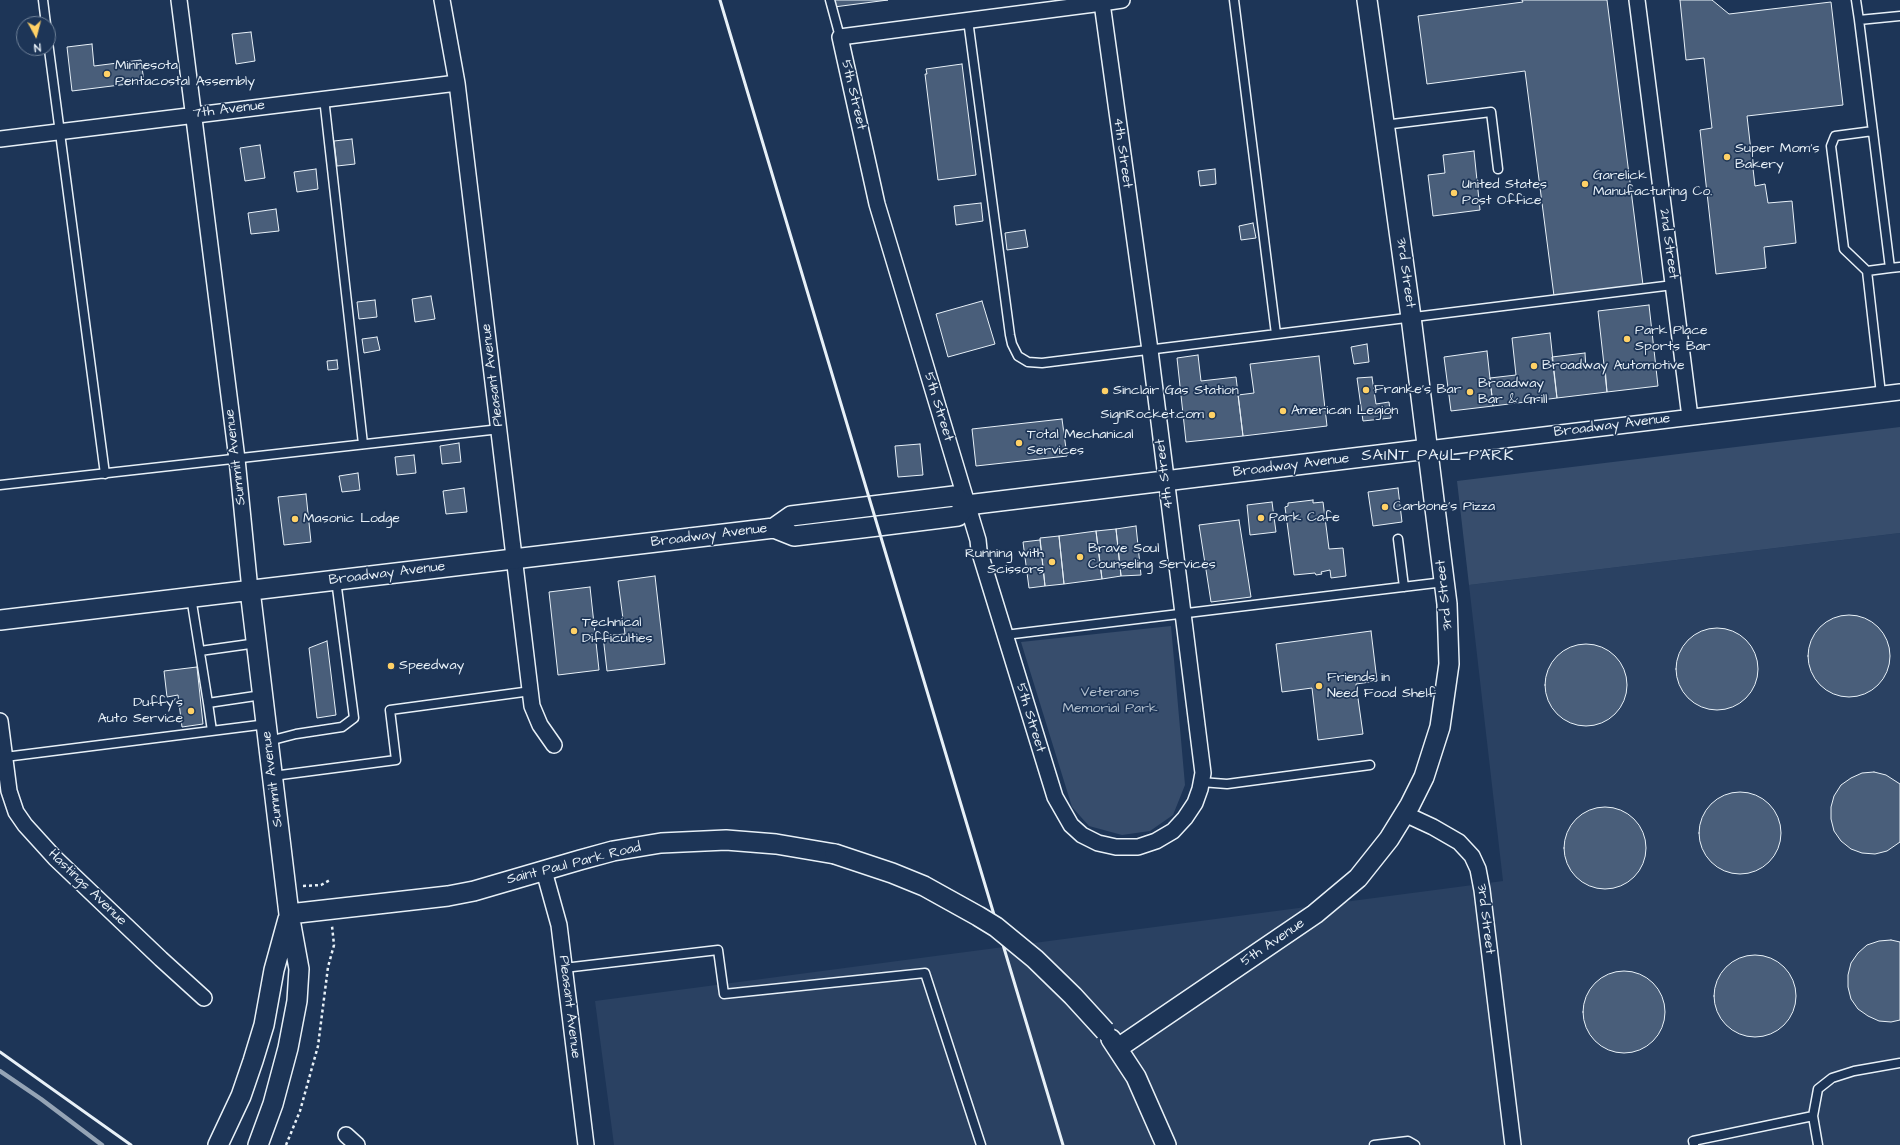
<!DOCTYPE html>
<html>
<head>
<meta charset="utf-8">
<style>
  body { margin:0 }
  #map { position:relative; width:1900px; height:1145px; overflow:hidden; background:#1d3557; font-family:"Architects Daughter",sans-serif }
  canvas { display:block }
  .north { position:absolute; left:16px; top:16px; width:40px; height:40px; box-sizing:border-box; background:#1d3557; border:1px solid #6e8097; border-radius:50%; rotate:173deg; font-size:11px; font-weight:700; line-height:16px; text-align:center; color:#e8f1f8 }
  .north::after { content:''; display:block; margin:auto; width:14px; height:18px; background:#ffd166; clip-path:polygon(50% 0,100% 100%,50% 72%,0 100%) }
</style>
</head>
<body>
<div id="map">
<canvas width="1900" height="1145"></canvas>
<div class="north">N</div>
</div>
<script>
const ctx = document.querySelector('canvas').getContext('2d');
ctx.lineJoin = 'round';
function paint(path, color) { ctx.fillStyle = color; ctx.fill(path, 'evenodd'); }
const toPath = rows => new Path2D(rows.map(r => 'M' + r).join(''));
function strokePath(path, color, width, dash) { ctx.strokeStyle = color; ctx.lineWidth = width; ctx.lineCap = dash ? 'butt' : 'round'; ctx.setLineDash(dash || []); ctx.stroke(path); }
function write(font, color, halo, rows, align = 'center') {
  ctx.font = font + ' "Architects Daughter",sans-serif'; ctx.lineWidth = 3.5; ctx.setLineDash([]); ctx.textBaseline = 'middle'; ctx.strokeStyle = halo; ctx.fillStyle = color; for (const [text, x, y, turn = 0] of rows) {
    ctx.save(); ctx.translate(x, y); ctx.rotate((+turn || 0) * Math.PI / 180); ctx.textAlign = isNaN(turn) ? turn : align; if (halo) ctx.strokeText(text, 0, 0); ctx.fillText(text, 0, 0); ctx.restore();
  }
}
const built = toPath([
  [1900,533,1900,1145,614,1145,595,1001,1503,881,1469,585]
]);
const green = toPath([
  [1900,427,1900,533,1469,585,1457,481],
  [1171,626,1185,785,1173,815,1150,831,1122,835,1089,826,1072,807,1021,642]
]);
const stream = toPath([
  [0,1071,41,1099,102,1145]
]);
const building = toPath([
  [833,0,888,0,834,7,833,0],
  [1522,0,1607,0,1643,285,1554,296,1525,71,1427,84,1418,16,1523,2,1522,0],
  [1680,0,1712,0,1729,14,1831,2,1843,105,1747,116,1755,186,1765,184,1768,203,1792,201,1796,243,1764,247,1766,268,1716,274,1700,130,1712,128,1704,58,1686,60,1680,0],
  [251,32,255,61,236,64,232,34,251,32],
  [92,44,94,66,141,60,144,82,72,91,67,47,92,44],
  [962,64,976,175,938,180,925,74,927,74,926,69,962,64],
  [352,139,355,164,337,166,334,141,352,139],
  [260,145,265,178,245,181,240,148,260,145],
  [1474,151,1480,210,1433,216,1428,175,1445,173,1443,155,1474,151],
  [316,169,318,189,297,192,294,172,316,169],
  [1215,169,1216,184,1200,186,1198,171,1215,169],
  [981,203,983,221,956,225,954,206,981,203],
  [276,209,279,231,251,234,248,213,276,209],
  [1253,223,1256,238,1241,240,1239,226,1253,223],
  [1025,230,1028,247,1007,250,1005,233,1025,230],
  [431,296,435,319,415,322,412,299,431,296],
  [375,300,377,317,359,319,357,302,375,300],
  [982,301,995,344,948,357,936,314,982,301],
  [1649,305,1658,386,1607,392,1598,311,1649,305],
  [1550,333,1557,398,1493,406,1490,378,1516,375,1512,338,1550,333],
  [377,337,380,350,364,353,362,339,377,337],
  [1367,344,1369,362,1354,364,1351,347,1367,344],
  [1487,351,1493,406,1451,411,1444,357,1487,351],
  [1585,353,1586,369,1605,367,1607,392,1557,398,1552,357,1585,353],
  [1198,355,1201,381,1236,377,1243,436,1186,442,1177,358,1198,355],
  [1319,356,1327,426,1243,436,1238,395,1254,393,1250,364,1319,356],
  [337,360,338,369,328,370,327,361,337,360],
  [1372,377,1376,404,1389,402,1391,418,1363,421,1357,378,1372,377],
  [1062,419,1067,456,976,466,972,429,1062,419],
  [459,443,461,462,442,464,440,446,459,443],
  [920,444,923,475,898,477,895,446,920,444],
  [414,455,416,473,397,475,395,457,414,455],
  [358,473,360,490,342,492,339,476,358,473],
  [464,488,467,512,446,514,443,491,464,488],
  [1398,488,1402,522,1373,526,1368,492,1398,488],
  [306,494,311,542,284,545,278,497,306,494],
  [1313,500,1313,503,1323,502,1329,549,1343,548,1346,576,1331,578,1330,570,1321,572,1322,574,1316,575,1315,573,1294,575,1285,507,1288,506,1288,503,1313,500],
  [1272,502,1276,532,1250,535,1247,505,1272,502],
  [1239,520,1251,597,1211,602,1199,525,1239,520],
  [1136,526,1141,575,1121,576,1116,529,1136,526],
  [1116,529,1121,576,1102,579,1096,531,1116,529],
  [1096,531,1102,579,1064,584,1059,536,1096,531],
  [1059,536,1064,584,1045,586,1040,538,1059,536],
  [1040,540,1045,586,1029,588,1023,542,1040,540],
  [655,576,665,664,607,671,603,636,625,634,618,581,655,576],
  [590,587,599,670,558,675,549,592,590,587],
  '1808 656a41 41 0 1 1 82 0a41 41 0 1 1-82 0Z',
  '1676 669a41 41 0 1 1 82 0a41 41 0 1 1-82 0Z',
  [1371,631,1377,681,1356,684,1363,734,1318,740,1312,688,1282,692,1276,644,1371,631],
  [327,641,336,715,317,718,309,648,327,641],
  '1545 685a41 41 0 1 1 82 0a41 41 0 1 1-82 0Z',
  [197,667,203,724,182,727,178,695,167,697,164,671,197,667],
  [1874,772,1886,775,1900,784,1900,842,1887,851,1875,854,1862,853,1851,849,1841,841,1834,831,1831,819,1831,807,1834,796,1841,785,1851,778,1862,773,1874,772],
  '1699 833a41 41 0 1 1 82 0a41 41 0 1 1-82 0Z',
  '1564 848a41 41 0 1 1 82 0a41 41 0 1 1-82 0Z',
  [1891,940,1900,942,1900,1020,1891,1022,1879,1021,1868,1016,1858,1009,1851,999,1848,987,1848,975,1851,963,1858,953,1867,945,1879,941,1891,940],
  '1714 996a41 41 0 1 1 82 0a41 41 0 1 1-82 0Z',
  '1583 1012a41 41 0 1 1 82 0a41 41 0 1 1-82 0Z'
]);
const path = toPath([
  [303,886,321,885,330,880],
  [286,1145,300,1111,318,1046,328,967,334,945,332,926]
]);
const service = toPath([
  [43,0,46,24],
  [830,0,840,37],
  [1234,0,1276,334],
  [1856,0,1859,20],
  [1900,16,1859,20,1890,268,1900,267],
  [968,20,1010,335,1012,344,1018,356,1028,362,1042,363,1673,285],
  [48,42,105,474],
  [324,98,363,444],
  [1384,125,1491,112,1498,169],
  [1867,271,1844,249,1831,146,1835,136,1873,131],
  [1881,394,1867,271,1890,268],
  [0,485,500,429],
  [1398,539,1404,587],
  [191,597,208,703,262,695],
  [1005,635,1444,582],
  [200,651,257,643],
  [208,703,212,731],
  [269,741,296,734,342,727,354,718,336,580],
  [5,757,267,724],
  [273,776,396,760,390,710,531,691],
  [1201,782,1227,784,1370,765],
  [564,968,718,950,724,994,925,973,981,1145],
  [1374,1145,1408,1141,1415,1145],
  [1694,1145,1693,1141,1813,1116],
  [1818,1145,1813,1116,1818,1089,1832,1078,1854,1071,1900,1063]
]);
const minor = toPath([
  [179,0,237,459,250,590],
  [442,0,457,83,532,706,540,725,554,745],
  [1101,0,1102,3,1150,350,1203,773,1200,789,1195,803,1185,818,1173,831,1156,841,1138,847,1116,847,1098,843,1082,835,1071,825,1055,797,979,550,978,540,877,204,840,37,1102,3,1122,0],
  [1637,0,1690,417],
  [0,139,457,83],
  [1428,449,1900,392],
  [0,721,9,791,16,812,25,825,55,858,161,959,204,998],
  [1405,814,1433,827,1459,842,1472,856,1478,869,1482,890,1513,1145],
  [544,871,559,925,586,1145],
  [346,1135,357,1145]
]);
const tertiary = toPath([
  [774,528,791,516,954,496,967,505,1428,449],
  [250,590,289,914,299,969,297,1001,288,1048,273,1104,258,1145],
  [0,620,774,528,794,536,878,526,958,516,967,505],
  [289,914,448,896,474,891,580,860,613,851,661,843,726,840,776,844,835,854],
  [1111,1039,1136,1077,1166,1145],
  [1118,1048,1315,914,1358,878,1389,839,1410,805,1424,777,1440,727,1449,664,1447,604,1411,317,1367,0],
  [218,1145,241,1096,253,1061,264,1025,274,970,288,919]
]);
const rail = toPath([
  [720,0,1063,1145],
  [0,1052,131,1145]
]);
const tertiaryBridge = toPath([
  [835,854,892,873,924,886,978,916,996,927,1035,959,1073,996,1105,1031]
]);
const markers = [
  [107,74,4,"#ffd166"],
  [1727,157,4,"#ffd166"],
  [1585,184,4,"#ffd166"],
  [1454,193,4,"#ffd166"],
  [1627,339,4,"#ffd166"],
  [1534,366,4,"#ffd166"],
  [1366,390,4,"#ffd166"],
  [1105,391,4,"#ffd166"],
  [1470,392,4,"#ffd166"],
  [1283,411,4,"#ffd166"],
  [1212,415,4,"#ffd166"],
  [1019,443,4,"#ffd166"],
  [1385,507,4,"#ffd166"],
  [1261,518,4,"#ffd166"],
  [295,519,4,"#ffd166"],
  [1080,557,4,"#ffd166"],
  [1052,562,4,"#ffd166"],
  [574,631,4,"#ffd166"],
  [391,666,4,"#ffd166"],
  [1319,686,4,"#ffd166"],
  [191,711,4,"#ffd166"]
];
const poiNames = [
  ["Minnesota",115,66],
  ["Pentacostal Assembly",115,82],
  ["Super Mom's",1735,149],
  ["Bakery",1735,165],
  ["Garelick",1593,176],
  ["Manufacturing Co.",1593,192],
  ["United States",1462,185],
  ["Post Office",1462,201],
  ["Park Place",1635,331],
  ["Sports Bar",1635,347],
  ["Broadway Automotive",1542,366],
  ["Broadway",1478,384],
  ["Bar & Grill",1478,400],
  ["Franke's Bar",1374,390],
  ["Sinclair Gas Station",1113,391],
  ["American Legion",1291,411],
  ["SignRocket.com",1204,415,"right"],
  ["Total Mechanical",1027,435],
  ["Services",1027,451],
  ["Carbone's Pizza",1393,507],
  ["Park Cafe",1269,518],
  ["Masonic Lodge",303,519],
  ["Brave Soul",1088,549],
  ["Counseling Services",1088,565],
  ["Running with",1044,554,"right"],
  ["Scissors",1044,570,"right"],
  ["Technical",582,623],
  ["Difficulties",582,639],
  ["Speedway",399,666],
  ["Friends in",1327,678],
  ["Need Food Shelf",1327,694],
  ["Duffy's",183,703,"right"],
  ["Auto Service",183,719,"right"]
];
const streetNames = [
  ["5th Street",853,95,77],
  ["7th Avenue",229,110,-7],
  ["4th Street",1122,153,82],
  ["2nd Street",1668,244,82],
  ["3rd Street",1405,273,82],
  ["Pleasant Avenue",493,375,-97],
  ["5th Street",938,407,73],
  ["Broadway Avenue",1612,426,-7],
  ["Summit Avenue",236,457,-97],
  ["Broadway Avenue",1291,466,-7],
  ["4th Street",1165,474,-97],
  ["Broadway Avenue",709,536,-7],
  ["Broadway Avenue",387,574,-7],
  ["3rd Street",1445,595,-96],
  ["5th Street",1030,718,73],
  ["Summit Avenue",273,779,-97],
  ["Saint Paul Park Road",574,864,-14],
  ["Hastings Avenue",87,888,44],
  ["3rd Street",1485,919,83],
  ["5th Avenue",1273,943,-34],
  ["Pleasant Avenue",569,1007,83]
];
const parkNames = [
  ["Veterans",1110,693],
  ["Memorial Park",1110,709]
];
const quarterNames = [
  ["SAINT PAUL PARK",1438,457]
];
paint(built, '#2a4162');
paint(green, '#374d6c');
strokePath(stream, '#95a4b5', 4.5);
paint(building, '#495e7a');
strokePath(building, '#e8f1f8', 1);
strokePath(service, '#e8f1f8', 11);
strokePath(minor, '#e8f1f8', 18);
strokePath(tertiary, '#e8f1f8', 22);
strokePath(path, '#e8f1f8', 2.5, [3, 3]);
strokePath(service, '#1d3557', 8);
strokePath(minor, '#1d3557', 15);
strokePath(tertiary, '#1d3557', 19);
strokePath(rail, '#e8f1f8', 3);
strokePath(tertiaryBridge, '#e8f1f8', 22, []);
strokePath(tertiaryBridge, '#1d3557', 19);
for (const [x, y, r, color] of markers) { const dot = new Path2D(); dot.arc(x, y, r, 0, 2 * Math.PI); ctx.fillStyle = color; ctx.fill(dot); strokePath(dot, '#1d3557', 1.5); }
write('14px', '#e8f1f8', '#1d3557', poiNames, 'left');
write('14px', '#e8f1f8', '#1d3557', streetNames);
write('14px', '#b3c0ce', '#1d3557', parkNames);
ctx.letterSpacing = '1px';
write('16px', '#e8f1f8', '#1d3557', quarterNames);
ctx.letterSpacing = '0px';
</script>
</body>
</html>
